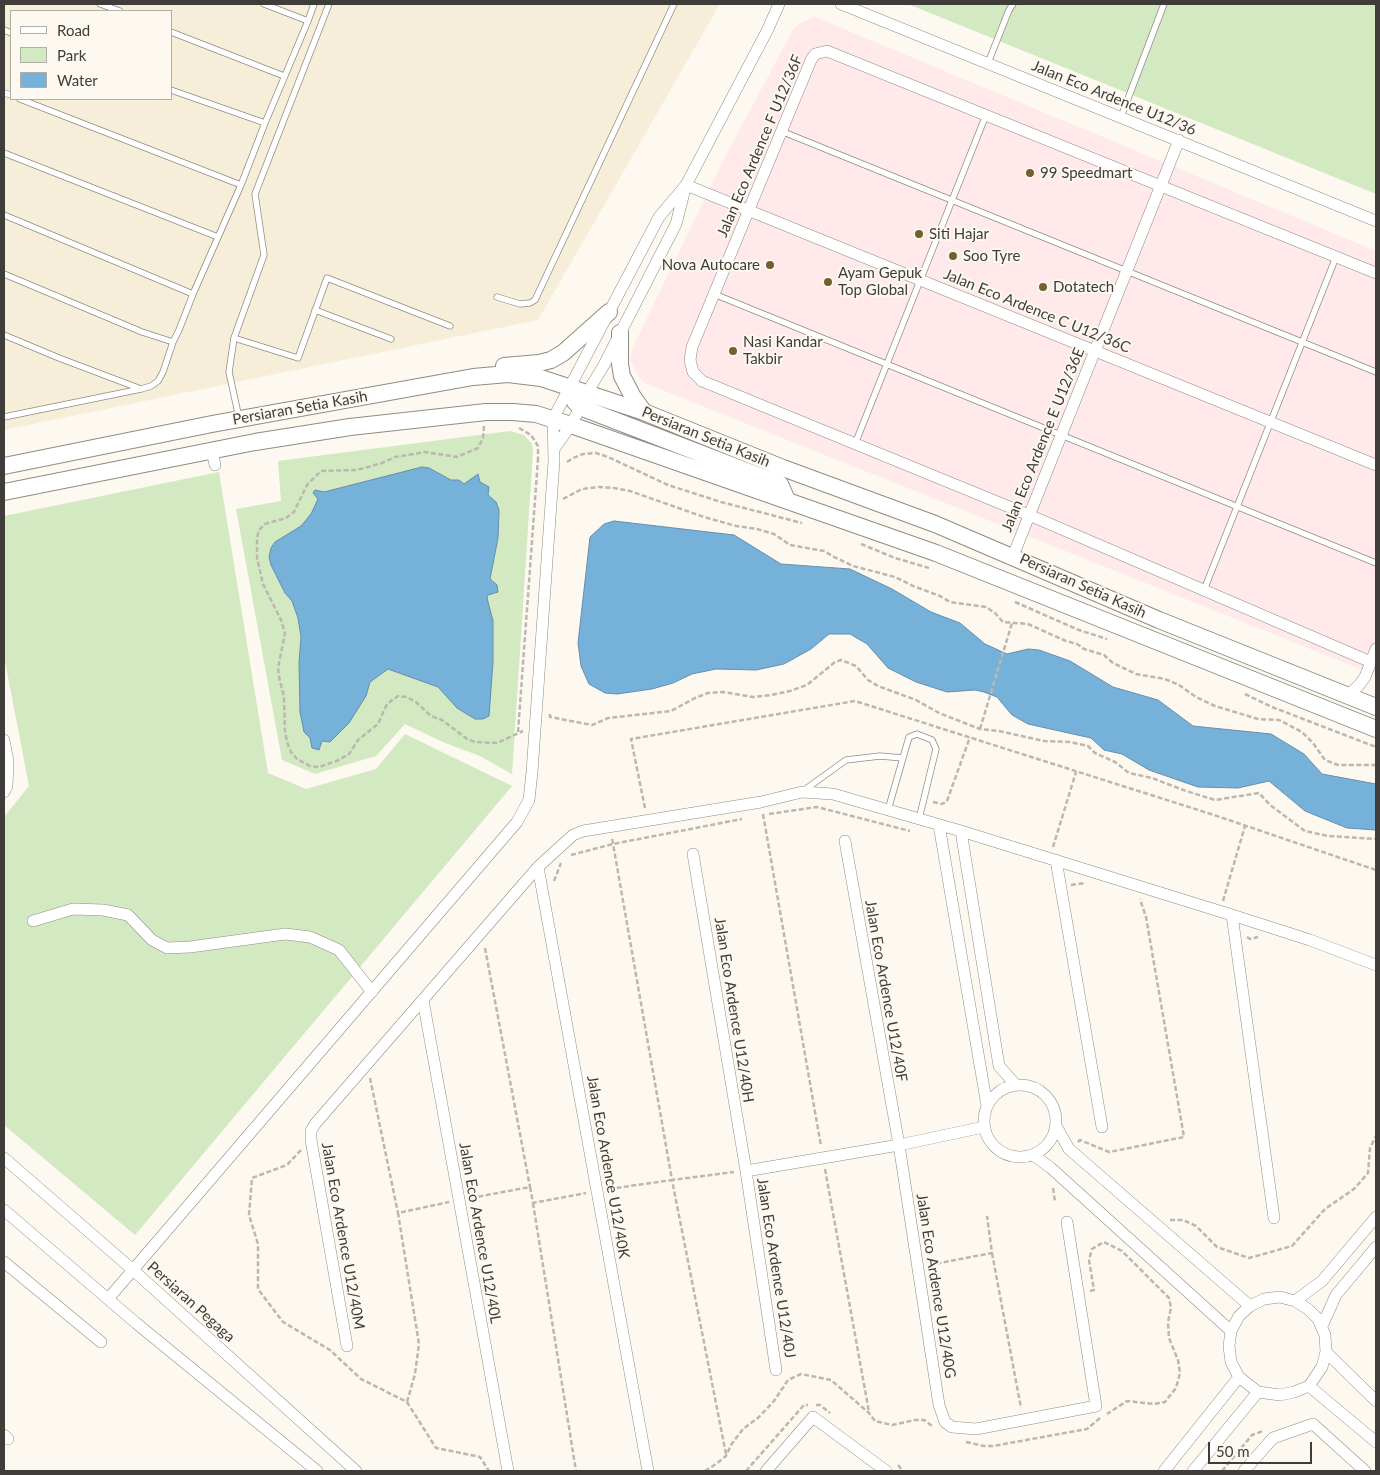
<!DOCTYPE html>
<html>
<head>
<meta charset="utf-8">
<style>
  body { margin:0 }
  #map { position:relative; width:1380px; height:1475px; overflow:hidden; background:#fdf8f0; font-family:Lato,sans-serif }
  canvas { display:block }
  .frame { position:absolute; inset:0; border:5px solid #3f3d3a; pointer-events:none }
  .legend { position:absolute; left:10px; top:10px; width:162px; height:90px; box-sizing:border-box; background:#fdf8f0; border:1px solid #b1ada7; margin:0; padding:6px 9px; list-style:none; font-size:15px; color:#3f3d3a }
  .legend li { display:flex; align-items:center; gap:10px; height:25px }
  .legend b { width:25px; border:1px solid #b1ada7 }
  .scale { position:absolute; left:1208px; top:1442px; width:104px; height:22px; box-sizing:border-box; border:2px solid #3f3d3a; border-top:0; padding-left:6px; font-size:15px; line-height:18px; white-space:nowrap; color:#3f3d3a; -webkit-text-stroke:4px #fdf8f0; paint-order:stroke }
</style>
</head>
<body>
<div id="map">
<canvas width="1380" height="1475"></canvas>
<div class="frame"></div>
<ul class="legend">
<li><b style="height:6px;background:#fff"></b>Road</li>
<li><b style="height:14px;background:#d2e9c2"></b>Park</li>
<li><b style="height:14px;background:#76b1da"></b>Water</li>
</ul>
<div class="scale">50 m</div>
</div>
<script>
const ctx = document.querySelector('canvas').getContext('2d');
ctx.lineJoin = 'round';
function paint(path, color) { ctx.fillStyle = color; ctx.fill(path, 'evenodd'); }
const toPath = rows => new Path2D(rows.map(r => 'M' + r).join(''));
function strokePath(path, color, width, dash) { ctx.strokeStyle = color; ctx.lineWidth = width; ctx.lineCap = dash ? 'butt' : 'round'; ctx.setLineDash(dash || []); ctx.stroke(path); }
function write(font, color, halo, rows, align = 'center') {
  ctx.font = font + ' Lato,sans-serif'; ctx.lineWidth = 4; ctx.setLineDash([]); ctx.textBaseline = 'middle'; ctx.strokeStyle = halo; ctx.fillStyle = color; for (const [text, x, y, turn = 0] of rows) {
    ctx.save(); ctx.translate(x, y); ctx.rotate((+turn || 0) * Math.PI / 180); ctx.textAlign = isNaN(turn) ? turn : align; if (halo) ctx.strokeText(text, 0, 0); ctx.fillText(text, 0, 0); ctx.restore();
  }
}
const commercial = toPath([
  [815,17,1376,251,1376,675,645,383,638,376,630,360,633,347,727,153,794,28,804,21]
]);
const industrial = toPath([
  [4,4,720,4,538,320,4,430],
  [11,11,171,11,171,99,11,99]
]);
const green = toPath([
  [908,4,1376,4,1376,194],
  [510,431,524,435,532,444,533,451,512,774,480,756,445,743,405,724,376,756,315,774,282,760,236,509,281,501,278,461],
  [219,472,268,773,306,789,376,769,405,734,512,786,135,1235,4,1125,4,817,29,786,4,656,4,516]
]);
const water = toPath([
  [422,467,429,468,451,480,459,480,464,484,478,474,480,482,489,487,488,495,496,502,499,510,498,538,490,579,497,585,498,592,488,595,487,598,493,621,493,662,489,716,483,719,475,719,457,708,438,687,388,669,370,682,366,696,349,723,330,742,322,741,319,750,312,748,310,738,304,732,300,712,299,663,301,637,298,618,292,601,285,593,271,565,269,557,271,548,275,542,301,526,311,514,318,499,313,493,315,490,324,492,422,467],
  [614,521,734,535,781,564,850,569,892,589,931,612,960,623,985,644,1007,654,1028,649,1039,650,1070,661,1113,687,1158,700,1193,726,1271,734,1304,754,1322,774,1376,784,1376,830,1347,828,1305,811,1269,781,1238,788,1198,787,1149,770,1122,754,1104,750,1091,738,1028,724,1012,715,997,697,984,692,975,690,947,692,916,682,888,668,867,644,850,634,829,634,811,649,784,664,756,670,716,669,692,674,673,683,652,689,617,694,605,693,589,684,581,666,578,643,590,537,604,524,614,521]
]);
const path = toPath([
  [484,426,483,438,478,448,457,457,425,452,395,457,382,463,357,470,321,471,307,485,294,512,286,518,265,524,259,530,257,538,257,558,263,584,281,620,285,633,278,668,279,677,284,697,285,731,287,742,291,752,297,759,310,766,319,767,339,760,349,754,358,740,378,724,386,706,392,700,398,696,407,697,416,702,431,716,442,720,467,739,475,742,497,743,523,731],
  [519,428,531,435,538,446,538,459],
  [567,462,573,458,583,454,596,453,608,457,668,485,721,502,802,523],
  [563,499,582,489,599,487,614,488,630,491,704,517,736,526,757,529,774,534,790,545,824,551,834,557,853,566,895,577,913,586,940,596,950,602,986,607,995,613,1003,622,1028,624,1066,641,1077,644,1084,649,1104,655,1113,663,1136,674,1165,679,1179,685,1196,697,1215,706,1258,719,1279,720,1302,732,1313,743,1325,760,1338,765,1376,765],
  [861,544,895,558,929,568],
  [1015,602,1079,630,1107,639],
  [1245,694,1272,707,1376,747],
  [550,714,550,717,592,725,608,718,671,711,695,698,708,693,723,692,753,697,771,695,790,691,807,685,835,662,841,660,856,666,868,680,878,686,916,700,939,713,980,729,999,731,1044,741,1070,742,1088,746,1095,753,1115,762,1129,773,1152,778,1186,791,1215,800,1259,793,1270,805,1305,831,1328,836,1376,839],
  [980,729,1012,623],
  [518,732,538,459],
  [933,802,942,804,947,801,970,737],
  [645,808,631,739,855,701,1214,815,1376,870],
  [763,814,821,1146],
  [769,814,817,807,910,831],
  [1053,847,1076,772],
  [571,855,613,844,742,819],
  [554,881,561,863],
  [1071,885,1086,883],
  [1223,901,1245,826],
  [1247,937,1250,939,1258,937],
  [485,948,530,1187],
  [370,1078,398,1213],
  [1078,1142,1080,1140,1109,1152,1184,1137,1146,917,1140,899],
  [301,1150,287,1165,252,1178,249,1215,258,1244,258,1289,283,1322,330,1350,361,1379,407,1402,436,1448,480,1457,489,1471],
  [825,1169,869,1412],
  [1053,1188,1055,1202],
  [609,1189,672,1180,612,838],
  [471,1198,530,1187,533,1203,586,1193],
  [533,1203,576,1471],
  [1170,1220,1183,1220,1196,1226,1217,1247,1249,1258,1292,1246,1325,1209,1354,1189,1368,1173,1370,1148,1376,1136],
  [992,1253,1021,1408],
  [929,1265,992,1253,987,1216],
  [1090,1291,1094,1290,1089,1260,1092,1249,1104,1242,1122,1251,1169,1298,1171,1308,1168,1322,1169,1338,1178,1360,1180,1373,1176,1388,1165,1402,1154,1404,1127,1401,1107,1414],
  [407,1402,415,1374,419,1344,398,1213,449,1202],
  [816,1405,820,1405,830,1413],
  [966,1442,984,1446,993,1446,1087,1429,1100,1418],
  [726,1454,672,1180,734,1172],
  [898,1465,903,1471],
  [705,1471,716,1464,726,1456,731,1445,743,1429,759,1417,774,1401,788,1380,801,1374,831,1380,869,1413,875,1421,892,1425,915,1420,924,1420,932,1426],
  [746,1471,804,1405,808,1405],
  [1222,1471,1252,1435,1263,1431]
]);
const lane = toPath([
  [100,4,120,11],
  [264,4,308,21],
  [4,30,11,33],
  [171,32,284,76],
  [988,63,1009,10,1013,4],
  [171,90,265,123],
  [4,93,11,95],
  [20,99,241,185],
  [1121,117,1164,4],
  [781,131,1376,372],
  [4,153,218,237],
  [4,215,193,294,241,185,265,123,308,21,314,4],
  [4,274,142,332,173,342,179,330,193,294],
  [714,294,1376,563],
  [497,297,520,304,530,303,535,300,674,4],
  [315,310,391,339],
  [4,335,59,358,141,389,151,386,158,381,163,372,173,342],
  [234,338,298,358,327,278,450,326],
  [4,417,141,389],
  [239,418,229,372,234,338,264,255,255,194,329,4],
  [855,444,986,115],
  [1204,590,1336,257],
  [803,791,846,760,880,756,903,758],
  [888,810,909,737,917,734,932,740,936,749,919,819]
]);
const street = toPath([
  [841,4,1376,221],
  [686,185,1376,465],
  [554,449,571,425,587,393,604,365,676,224,685,189],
  [212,450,215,465],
  [1013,556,1179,140],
  [1371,662,1029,515,702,381,693,372,690,360,692,347,811,60,815,54,827,51,1376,273],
  [1348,696,1360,684,1365,677,1376,649],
  [4,740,8,761,7,786,4,792],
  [939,825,987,1106],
  [961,831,999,1066,1015,1084],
  [845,841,899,1145,939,1405,945,1422,952,1427,976,1429,1096,1406,1067,1222],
  [693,854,746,1171,776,1370],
  [1056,860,1102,1127],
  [538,867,648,1471],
  [1232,915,1274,1218],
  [33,921,73,909,103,910,128,915,152,940,167,948,190,947,285,934,310,937,339,950,372,992],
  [423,1000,508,1471],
  '984 1121a36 36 0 1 1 72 0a36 36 0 1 1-72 0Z',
  [1056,1126,1069,1149,1250,1306],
  [1033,1155,1051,1168,1231,1331],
  [4,1158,133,1270,356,1471],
  [746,1171,899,1145,984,1127],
  [4,1210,136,1323,317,1471],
  [4,1262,101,1342],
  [1280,1297,1295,1301,1308,1309,1318,1319,1325,1335,1326,1352,1322,1367,1309,1386,1294,1392,1280,1395,1258,1392,1239,1377,1231,1362,1229,1346,1231,1331,1239,1316,1250,1306,1264,1299,1280,1297],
  [108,1299,517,822,529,800,532,772,554,461,553,419,659,217,686,185,768,29,779,4],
  [1295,1301,1322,1281,1376,1217],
  [1322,1326,1336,1295,1376,1247],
  [347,1346,311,1140,311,1131,315,1124,538,867,573,835,583,831,761,802,802,792,833,794,961,831,1232,915,1310,940,1376,965],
  [1326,1352,1376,1401],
  [1309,1386,1376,1442],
  [4,1435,8,1439],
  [766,1471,813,1417,886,1471],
  [1164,1471,1239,1377],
  [1193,1471,1258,1392],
  [1244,1471,1273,1438,1313,1424,1365,1471]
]);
const secondary = toPath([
  [620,333,620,364,622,376,633,397,644,412],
  [504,366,539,363,551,360,563,353,609,312],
  [570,387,575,402,580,407,780,484,787,500],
  [4,466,212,424,473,377,508,374,541,378,644,412,783,468,935,524,1159,620,1376,707],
  [4,492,255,442,350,427,486,412,513,412,536,414,571,425,936,553,1376,729]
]);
const markers = [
  [1030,173,5,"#755f2f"],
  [919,234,5,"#755f2f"],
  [953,256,5,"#755f2f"],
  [770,265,5,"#755f2f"],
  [828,282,5,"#755f2f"],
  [1043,287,5,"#755f2f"],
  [733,351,5,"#755f2f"]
];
const streetNames = [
  ["Jalan Eco Ardence U12/36",1114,98,22],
  ["Jalan Eco Ardence F U12/36F",760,146,-67],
  ["Jalan Eco Ardence C U12/36C",1037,311,22],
  ["Persiaran Setia Kasih",300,408,-10],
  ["Persiaran Setia Kasih",706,437,22],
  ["Jalan Eco Ardence E U12/36E",1043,440,-68],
  ["Persiaran Setia Kasih",1083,586,24],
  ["Jalan Eco Ardence U12/40F",886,991,80],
  ["Jalan Eco Ardence U12/40H",734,1010,81],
  ["Jalan Eco Ardence U12/40K",608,1167,80],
  ["Jalan Eco Ardence U12/40L",480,1233,80],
  ["Jalan Eco Ardence U12/40M",343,1236,80],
  ["Jalan Eco Ardence U12/40J",776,1268,81],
  ["Jalan Eco Ardence U12/40G",936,1286,81],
  ["Persiaran Pegaga",191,1302,42]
];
const poiNames = [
  ["99 Speedmart",1040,173],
  ["Siti Hajar",929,234],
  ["Soo Tyre",963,256],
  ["Nova Autocare",760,265,"right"],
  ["Ayam Gepuk",838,273],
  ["Top Global",838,290],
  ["Dotatech",1053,287],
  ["Nasi Kandar",743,342],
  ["Takbir",743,359]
];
paint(commercial, '#ffe9ea');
paint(industrial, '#f7eed9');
paint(green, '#d2e9c2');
paint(water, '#76b1da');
strokePath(water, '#668eaa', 1);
strokePath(lane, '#908c84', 7);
strokePath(street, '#908c84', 12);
strokePath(secondary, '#908c84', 18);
strokePath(path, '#bbb7b1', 2.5, [5, 2.5]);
strokePath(lane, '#fff', 5.5);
strokePath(street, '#fff', 11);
strokePath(secondary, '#fff', 16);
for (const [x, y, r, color] of markers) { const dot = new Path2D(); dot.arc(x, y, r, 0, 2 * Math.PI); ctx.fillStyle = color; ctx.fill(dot); strokePath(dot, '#fdf8f0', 2); }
write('15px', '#3f3d3a', '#fdf8f0', streetNames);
write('15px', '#3f3d3a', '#fdf8f0', poiNames, 'left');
</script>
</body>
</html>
